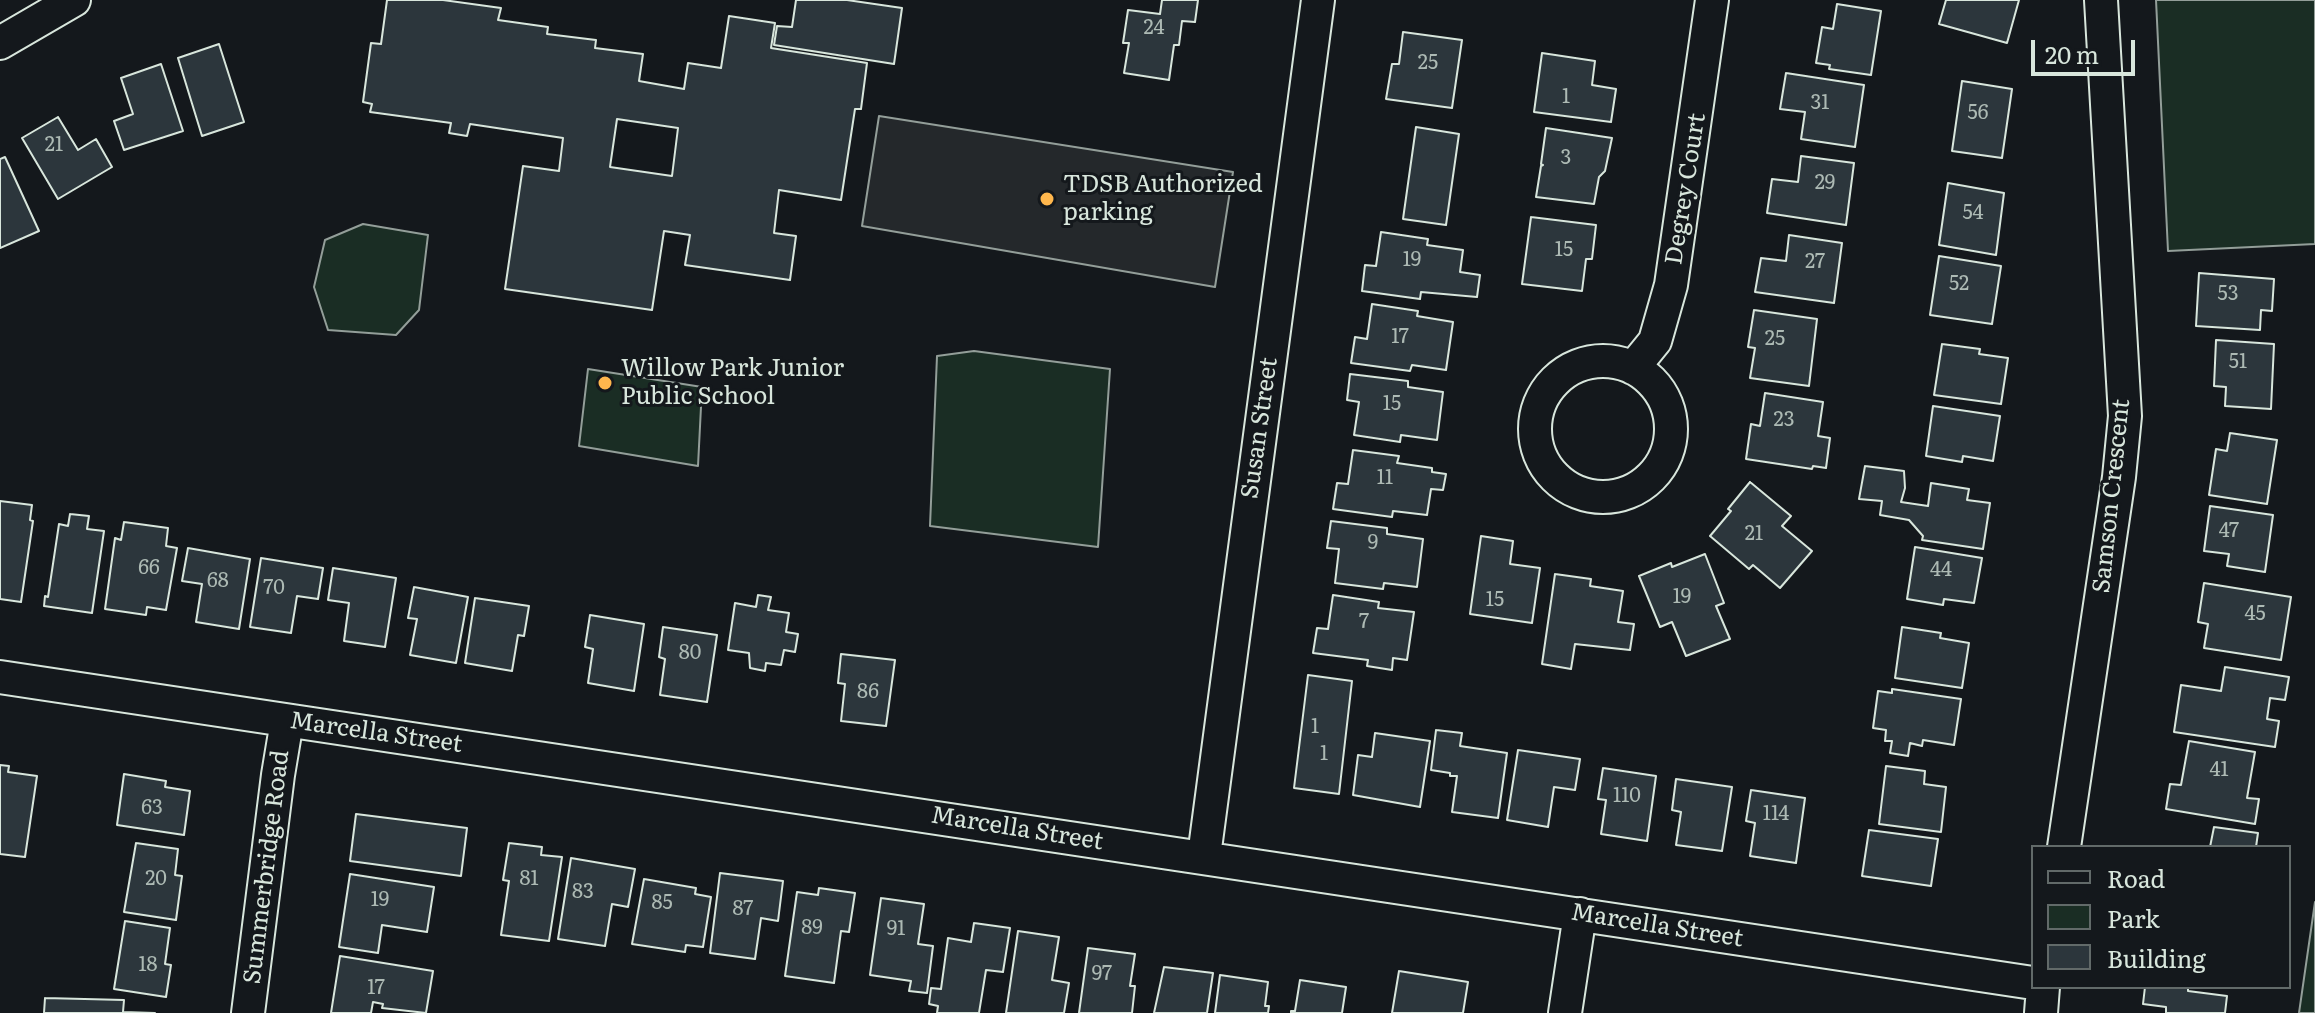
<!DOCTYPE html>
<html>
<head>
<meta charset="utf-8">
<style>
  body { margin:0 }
  #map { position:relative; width:2315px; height:1013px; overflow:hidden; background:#14181c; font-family:Literata,serif }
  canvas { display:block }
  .legend { position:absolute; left:2031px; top:845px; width:260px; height:144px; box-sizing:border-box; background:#14181c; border:2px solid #626a69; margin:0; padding:10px 14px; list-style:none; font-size:24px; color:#d8e6dc }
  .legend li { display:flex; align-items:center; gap:16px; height:40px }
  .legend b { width:40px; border:2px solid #626a69 }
  .scale { position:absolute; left:2031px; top:40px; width:104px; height:36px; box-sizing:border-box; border:4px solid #d8e6dc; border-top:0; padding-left:10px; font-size:24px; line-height:28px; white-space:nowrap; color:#d8e6dc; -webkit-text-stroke:6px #14181c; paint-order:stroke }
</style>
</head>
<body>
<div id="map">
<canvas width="2315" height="1013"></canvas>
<ul class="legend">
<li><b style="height:10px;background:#14181c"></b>Road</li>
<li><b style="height:22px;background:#1a2d24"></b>Park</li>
<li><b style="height:22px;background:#2c363c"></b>Building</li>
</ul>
<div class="scale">20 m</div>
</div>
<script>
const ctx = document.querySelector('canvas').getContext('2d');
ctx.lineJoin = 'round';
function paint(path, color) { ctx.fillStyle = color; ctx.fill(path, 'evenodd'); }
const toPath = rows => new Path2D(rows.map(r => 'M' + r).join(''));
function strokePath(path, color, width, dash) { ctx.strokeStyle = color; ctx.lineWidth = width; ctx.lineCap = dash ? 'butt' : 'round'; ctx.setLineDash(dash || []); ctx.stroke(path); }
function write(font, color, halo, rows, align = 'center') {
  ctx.font = font + ' Literata,serif'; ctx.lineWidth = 6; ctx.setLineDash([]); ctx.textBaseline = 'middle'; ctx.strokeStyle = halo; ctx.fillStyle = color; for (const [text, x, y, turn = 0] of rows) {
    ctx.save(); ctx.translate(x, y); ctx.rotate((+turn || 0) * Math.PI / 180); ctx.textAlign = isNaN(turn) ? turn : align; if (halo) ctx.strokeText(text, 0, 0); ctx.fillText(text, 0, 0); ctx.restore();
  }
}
const green = toPath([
  [2156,0,2315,0,2315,244,2168,251,2156,0],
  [363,224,428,235,419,310,396,335,328,330,314,287,325,240,363,224],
  [974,351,1110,369,1098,547,930,526,937,356,974,351],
  [588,369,702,387,698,466,579,446,588,369],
  [2315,902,2315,1013,2299,1013,2315,902]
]);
const parking = toPath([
  [879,116,1233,172,1215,287,862,226,879,116]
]);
const building = toPath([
  [387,0,443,0,501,8,498,20,548,27,547,34,596,40,595,48,643,54,639,81,684,89,688,63,721,68,729,16,775,23,771,48,867,63,861,109,855,109,841,200,779,190,774,233,796,236,790,280,685,265,690,235,664,231,652,310,505,289,523,166,559,171,563,138,470,124,467,136,449,133,451,123,370,112,372,104,363,102,371,43,381,44,387,0],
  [617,119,678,128,672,176,610,167,617,119],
  [796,0,847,0,902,8,894,64,774,45,777,26,792,27,796,0],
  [1162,0,1198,0,1195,22,1182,21,1179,45,1174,45,1169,80,1124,73,1129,43,1123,43,1128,10,1160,14,1162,0],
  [1946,0,2019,0,2007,43,1939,24,1946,0],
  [1837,4,1881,11,1871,75,1829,69,1830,65,1816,63,1822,27,1833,29,1837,4],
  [1403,32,1462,40,1452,108,1386,99,1392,64,1399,64,1403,32],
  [219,44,244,122,202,136,178,58,219,44],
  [1542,53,1595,61,1592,85,1616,89,1611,122,1534,112,1542,53],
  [161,64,183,131,124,150,114,121,133,114,121,78,161,64],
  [1786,73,1864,85,1855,147,1801,139,1805,112,1780,109,1786,73],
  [1962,81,2012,89,2002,158,1952,151,1962,81],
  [58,117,78,150,96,139,112,167,58,199,22,138,58,117],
  [1416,127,1459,134,1446,225,1403,219,1416,127],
  [1546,128,1612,138,1605,171,1599,177,1594,204,1536,197,1541,166,1543,165,1541,164,1546,128],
  [1801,156,1854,163,1846,225,1767,213,1772,179,1798,182,1801,156],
  [5,157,39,231,0,248,0,159,5,157],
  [1948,183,2004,193,1996,255,1939,245,1948,183],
  [1531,217,1596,225,1592,259,1586,259,1582,291,1522,284,1531,217],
  [1381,232,1428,239,1427,245,1463,250,1460,272,1480,275,1477,297,1421,292,1420,299,1362,291,1365,265,1376,266,1381,232],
  [1789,235,1842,243,1834,303,1755,292,1761,258,1786,261,1789,235],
  [1939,256,2001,266,1992,324,1930,315,1939,256],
  [2199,273,2274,279,2272,311,2261,310,2260,330,2196,326,2199,273],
  [1372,304,1418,311,1417,316,1453,322,1446,370,1412,365,1410,371,1351,363,1355,337,1367,339,1372,304],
  [1754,310,1817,319,1809,386,1750,378,1755,348,1748,347,1754,310],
  [2216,340,2274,344,2271,409,2225,406,2226,387,2214,386,2216,340],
  [1942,344,1980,349,1979,354,2008,358,2001,404,1934,395,1942,344],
  [1350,374,1408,381,1408,387,1443,392,1437,440,1401,435,1400,442,1354,435,1359,402,1347,400,1350,374],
  [1765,393,1823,402,1818,436,1830,438,1826,468,1813,466,1812,469,1746,459,1751,424,1760,426,1765,393],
  [1933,406,2000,416,1993,461,1963,456,1962,462,1926,456,1933,406],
  [2230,433,2277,440,2267,504,2209,495,2216,449,2227,451,2230,433],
  [1353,450,1399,456,1397,463,1432,468,1432,472,1446,474,1443,490,1431,489,1427,515,1393,511,1392,517,1333,509,1337,483,1348,484,1353,450],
  [1865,466,1904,471,1905,488,1901,502,1928,506,1931,483,1969,489,1967,500,1990,503,1983,549,1922,540,1923,536,1909,520,1880,515,1882,501,1859,499,1865,466],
  [1750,482,1791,516,1782,526,1812,551,1780,588,1753,565,1749,569,1710,536,1731,511,1728,509,1750,482],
  [0,501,32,505,30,520,33,521,21,602,0,599,0,501],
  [2210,506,2273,515,2265,572,2227,566,2229,554,2204,551,2210,506],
  [70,514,89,516,87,529,104,531,92,613,44,606,45,596,48,597,59,524,68,526,70,514],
  [1331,521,1387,528,1387,534,1423,539,1417,587,1384,583,1383,589,1335,583,1339,549,1327,548,1331,521],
  [124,522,168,528,166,546,177,548,166,610,147,607,146,615,105,609,115,538,121,540,124,522],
  [1481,536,1513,541,1510,564,1540,568,1532,623,1470,614,1481,536],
  [1915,547,1982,558,1974,603,1944,599,1943,605,1907,599,1915,547],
  [188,548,250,559,239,629,196,622,202,584,182,581,188,548],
  [1705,554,1724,603,1716,606,1730,639,1686,656,1672,622,1660,627,1639,576,1671,563,1672,567,1705,554],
  [261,558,323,568,318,599,297,596,291,633,250,627,261,558],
  [333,568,396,578,385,647,344,641,349,603,328,600,333,568],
  [1555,574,1591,579,1590,586,1623,591,1618,622,1634,624,1630,650,1575,644,1571,669,1542,664,1555,574],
  [2204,583,2291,597,2281,660,2204,648,2208,624,2198,622,2204,583],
  [414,587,468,597,456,663,410,655,417,619,408,618,414,587],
  [758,595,771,597,768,610,789,613,786,632,798,634,795,652,784,650,781,665,766,663,765,671,750,668,749,653,728,650,735,603,756,607,758,595],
  [1333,595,1379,602,1378,608,1414,612,1407,660,1393,658,1392,670,1367,666,1368,660,1313,653,1317,628,1328,629,1333,595],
  [475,598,529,606,524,636,518,635,512,671,465,663,475,598],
  [590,615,644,624,634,691,588,683,593,649,585,647,590,615],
  [663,627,717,635,707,702,660,695,665,659,659,657,663,627],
  [1902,627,1941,633,1940,638,1969,643,1962,688,1895,678,1902,627],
  [841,654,895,660,886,726,841,721,845,684,838,683,841,654],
  [2225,667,2289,677,2285,700,2270,698,2267,719,2279,721,2275,747,2174,732,2181,685,2221,691,2225,667],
  [1308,675,1352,681,1339,794,1294,788,1308,675],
  [1892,689,1961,699,1954,745,1923,740,1922,746,1910,743,1908,756,1890,753,1892,741,1885,741,1886,730,1873,728,1878,691,1892,693,1892,689],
  [1436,730,1462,733,1460,746,1507,753,1498,818,1452,812,1457,776,1450,776,1450,773,1431,770,1436,730],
  [1375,733,1430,741,1420,807,1353,795,1358,755,1372,757,1375,733],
  [2189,741,2255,752,2247,798,2259,799,2255,824,2166,809,2170,784,2181,785,2189,741],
  [1518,750,1580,759,1575,790,1554,787,1548,827,1507,820,1518,750],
  [0,765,9,766,8,772,37,776,25,857,0,854,0,765],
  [1886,766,1925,771,1924,784,1946,787,1941,832,1879,824,1886,766],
  [1603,768,1656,776,1647,841,1601,834,1606,800,1598,799,1603,768],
  [124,774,166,781,165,787,190,791,184,835,117,825,124,774],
  [1676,779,1732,787,1722,851,1676,845,1681,812,1672,810,1676,779],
  [1751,790,1805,798,1796,863,1750,856,1755,823,1746,821,1751,790],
  [356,814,467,828,461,876,350,861,356,814],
  [2214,827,2258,833,2256,847,2210,847,2214,827],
  [1869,830,1938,839,1931,886,1862,876,1869,830],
  [136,843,178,849,175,875,182,876,176,920,124,912,136,843],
  [509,843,542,847,541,855,562,857,549,941,501,935,509,881,503,880,509,843],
  [571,858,635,869,628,907,612,904,605,946,558,939,571,858],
  [720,873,783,881,778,921,761,918,755,959,710,953,720,873],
  [350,874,434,887,427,932,382,925,378,953,339,947,350,874],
  [644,879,696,888,695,894,711,897,703,947,686,945,685,952,632,944,644,879],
  [819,888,855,893,849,932,841,931,834,983,785,976,797,892,818,895,819,888],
  [881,898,924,904,918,944,933,946,927,993,909,991,911,981,870,975,881,898],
  [125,921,170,928,165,964,171,965,166,997,114,989,125,921],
  [974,923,1010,928,1003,972,986,970,979,1013,937,1013,938,1006,929,1004,931,988,941,989,948,938,971,942,974,923],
  [1018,931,1059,937,1052,980,1069,983,1064,1013,1006,1013,1018,931],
  [1088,948,1135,954,1130,986,1135,986,1132,1013,1079,1013,1088,948],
  [340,956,433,971,426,1013,382,1008,383,1004,373,1002,371,1013,331,1013,340,956],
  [1164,967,1213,973,1207,1013,1154,1013,1164,967],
  [1399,971,1468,982,1463,1013,1392,1013,1399,971],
  [1220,975,1268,982,1265,1006,1269,1006,1268,1013,1215,1013,1220,975],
  [1300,980,1346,987,1342,1013,1291,1013,1291,1011,1295,1011,1300,980],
  [2145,987,2188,987,2188,991,2227,996,2225,1013,2166,1013,2166,1007,2143,1004,2145,987],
  [45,998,124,1000,123,1012,155,1013,44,1013,45,998]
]);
const minor = toPath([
  [0,43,74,0],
  '1535 429a68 68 0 1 1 136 0a68 68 0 1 1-136 0Z',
  [1633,368,1655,341,1671,285,1712,0],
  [0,677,2033,983],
  [2064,847,2119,477,2125,416,2101,0],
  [1204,856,1318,0],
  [248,1013,278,775,287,721],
  [1565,1013,1580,914],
  [2041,1013,2043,987]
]);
const markers = [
  [1047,199,8,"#ffb74d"],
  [605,383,8,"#ffb74d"]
];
const numberNames = [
  ["24",1154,28],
  ["25",1428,63],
  ["1",1566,97],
  ["31",1820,103],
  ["56",1978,113],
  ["21",54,145],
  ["3",1566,158],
  ["29",1825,183],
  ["54",1973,213],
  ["15",1564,250],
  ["19",1412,260],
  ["27",1815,262],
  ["52",1959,284],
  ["53",2228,294],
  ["17",1400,337],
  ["25",1775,339],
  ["51",2238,362],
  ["15",1392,404],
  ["23",1784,420],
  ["11",1385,478],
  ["47",2229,531],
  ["21",1754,534],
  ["9",1373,543],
  ["66",149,568],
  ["44",1941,570],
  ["68",218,581],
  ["70",274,588],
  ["19",1682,597],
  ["15",1495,600],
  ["45",2255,614],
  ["7",1364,622],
  ["80",690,653],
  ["86",868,692],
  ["1",1315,727],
  ["1",1324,754],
  ["41",2219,770],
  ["110",1627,796],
  ["63",152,808],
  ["114",1776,814],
  ["20",156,879],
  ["81",529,879],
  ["83",583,892],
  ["19",380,900],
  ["85",662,903],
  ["87",743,909],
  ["89",812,928],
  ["91",896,929],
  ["18",148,965],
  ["97",1102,974],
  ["17",376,988]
];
const poiNames = [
  ["TDSB Authorized",1063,185],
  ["parking",1063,213],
  ["Willow Park Junior",621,369],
  ["Public School",621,397]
];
const streetNames = [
  ["Degrey Court",1686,189,-81],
  ["Susan Street",1260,428,-82],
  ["Samson Crescent",2112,496,-84],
  ["Marcella Street",376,733,8],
  ["Marcella Street",1017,829,9],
  ["Summerbridge Road",267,867,-83],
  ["Marcella Street",1657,926,9]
];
paint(green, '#1a2d24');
strokePath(green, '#939e99', 2);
paint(parking, '#24282b');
strokePath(parking, '#939e99', 2);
paint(building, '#2c363c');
strokePath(building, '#d8e6dc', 2);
strokePath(minor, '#d8e6dc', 36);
strokePath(minor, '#14181c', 32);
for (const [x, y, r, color] of markers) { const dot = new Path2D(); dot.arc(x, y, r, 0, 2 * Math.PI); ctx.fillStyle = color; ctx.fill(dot); strokePath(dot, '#14181c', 3); }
write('20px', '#adbab4', null, numberNames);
write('24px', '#d8e6dc', '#14181c', poiNames, 'left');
write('24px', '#d8e6dc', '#14181c', streetNames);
</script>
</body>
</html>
